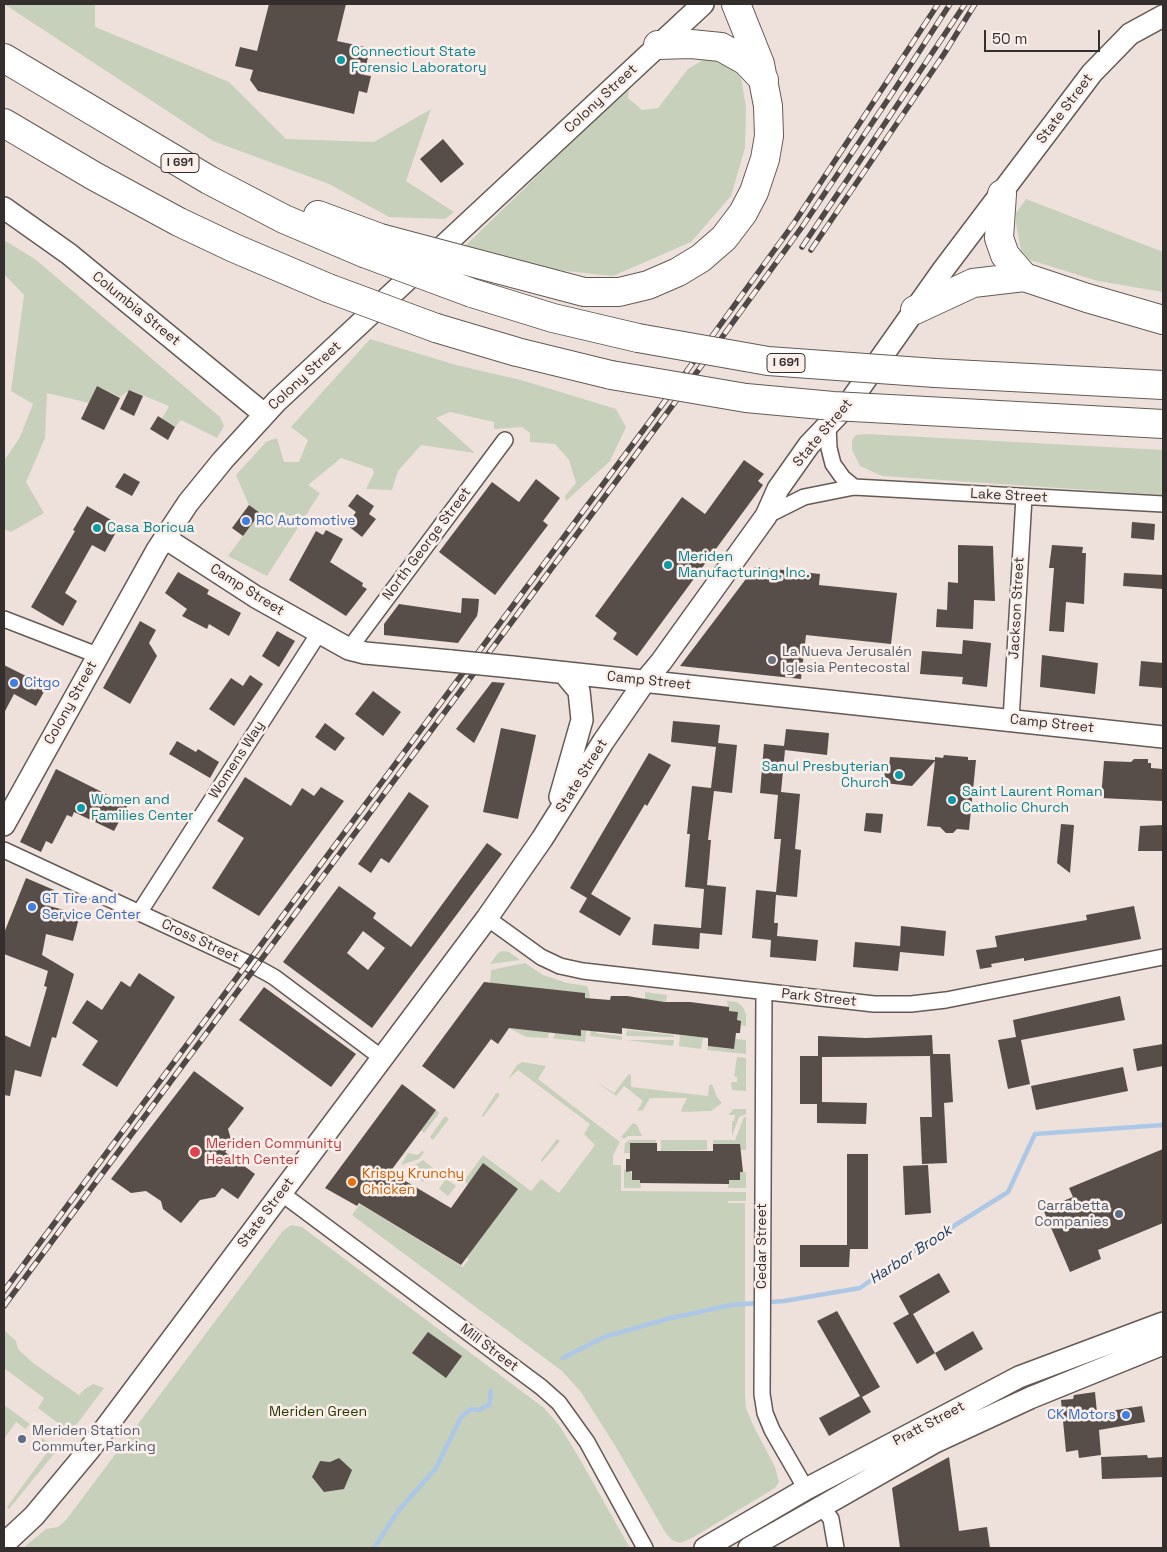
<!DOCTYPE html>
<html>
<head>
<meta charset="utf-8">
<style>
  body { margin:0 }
  #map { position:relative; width:1167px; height:1552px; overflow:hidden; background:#eee1dc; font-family:"Space Grotesk",sans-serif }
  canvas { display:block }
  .frame { position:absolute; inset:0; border:5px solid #342f2d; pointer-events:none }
  .scale { position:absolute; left:984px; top:30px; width:116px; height:22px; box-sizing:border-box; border:2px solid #342f2d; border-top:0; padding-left:6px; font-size:15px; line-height:18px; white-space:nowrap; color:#342f2d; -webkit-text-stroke:4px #fcefea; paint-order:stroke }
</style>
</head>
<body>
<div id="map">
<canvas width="1167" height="1552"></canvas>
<div class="frame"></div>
<div class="scale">50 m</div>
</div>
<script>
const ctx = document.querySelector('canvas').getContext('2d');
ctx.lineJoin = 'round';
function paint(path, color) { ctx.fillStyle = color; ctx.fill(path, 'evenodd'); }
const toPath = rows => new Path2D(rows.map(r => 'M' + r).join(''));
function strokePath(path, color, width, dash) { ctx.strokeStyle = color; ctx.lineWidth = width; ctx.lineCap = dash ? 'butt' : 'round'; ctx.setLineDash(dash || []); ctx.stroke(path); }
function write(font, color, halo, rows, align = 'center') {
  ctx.font = font + ' "Space Grotesk",sans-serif'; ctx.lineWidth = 5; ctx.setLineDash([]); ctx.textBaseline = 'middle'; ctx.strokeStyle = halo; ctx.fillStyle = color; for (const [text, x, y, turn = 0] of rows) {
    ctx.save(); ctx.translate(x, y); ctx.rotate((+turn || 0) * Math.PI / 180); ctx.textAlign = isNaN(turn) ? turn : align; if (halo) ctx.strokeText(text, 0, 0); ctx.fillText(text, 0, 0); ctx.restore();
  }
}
const green = toPath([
  [4,4,95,4,95,27,229,82,286,139,374,142,431,109,406,181,454,212,445,219,389,217,329,184,213,141],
  [708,57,729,65,741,78,746,107,745,148,731,196,691,242,613,276,547,269,463,248,629,87,628,98,642,110,658,108,688,69],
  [1026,199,1163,252,1163,292,1098,281,1030,260,1021,250,1016,224,1016,213],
  [4,240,35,259,220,417,224,426,217,438,181,420,175,427,162,419,169,406,130,390,120,397,97,386,89,403,47,393,45,438,26,482,44,513,11,532,4,529,4,461,20,437,33,404,11,391,24,295,4,274],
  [370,339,456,365,521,380,616,409,626,427,610,461,566,501,565,496,576,483,569,460,555,444,530,442,530,433,522,427,494,429,494,422,450,412,436,418,475,453,421,445,398,471,392,490,366,489,374,473,373,469,341,458,308,485,320,493,267,576,228,556,260,513,249,505,236,475,266,442,277,438,284,462,299,462,308,440,291,427],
  [867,434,1163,450,1163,495,882,476,860,466,852,450,852,440,856,435],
  [502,951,509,952,520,960,490,964,498,953],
  [525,963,543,975,567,983,587,986,590,995,585,1042,552,1038,554,1037,555,1033,581,1036,585,993,490,983,491,970],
  [645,992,667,995,666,1001,664,1005,645,1003],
  [727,1001,737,1002,743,1007,746,1014,746,1026,740,1025,737,1020,738,1012,729,1011],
  [591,1024,597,1024,596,1033,622,1036,622,1040,590,1036],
  [509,1028,549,1032,548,1038,526,1037],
  [627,1030,674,1035,674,1037,626,1036],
  [680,1035,703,1037,701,1049,679,1046],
  [735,1039,746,1040,746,1054,707,1050,708,1046,734,1049],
  [626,1040,674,1040,673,1046],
  [737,1057,746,1058,746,1091,732,1090,731,1082,737,1082,737,1077,734,1076],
  [522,1062,546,1066,538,1079,620,1142,613,1155,613,1165,621,1165,621,1191,746,1192,746,1201,728,1201,728,1203,745,1203,745,1393,746,1408,753,1425,775,1467,779,1482,775,1488,692,1538,680,1543,672,1540,665,1532,616,1447,581,1392,562,1371,352,1215,360,1204,463,1267,469,1259,467,1257,518,1189,484,1164,468,1184,464,1181,483,1155,531,1191,541,1179,559,1193,595,1145,584,1134,590,1124,518,1070,508,1079,517,1065],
  [629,1074,631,1075,631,1087,708,1096,709,1085,712,1084,717,1097,722,1103,711,1111,682,1112,681,1110,687,1098,650,1098,643,1110,637,1111,643,1101,624,1086,616,1096,595,1081,614,1093],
  [496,1093,499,1093,499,1096,484,1116,481,1117],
  [734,1109,746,1109,746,1114,739,1117,732,1136,732,1121,734,1121,735,1115,728,1115],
  [436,1110,439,1112,437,1116,424,1133,421,1130],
  [445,1116,449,1119,433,1140,430,1137],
  [744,1117,746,1117,746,1150,740,1150,739,1144,713,1144,713,1140,735,1140],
  [633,1123,637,1125,642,1136,628,1136,624,1139,621,1137],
  [557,1139,560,1141,542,1162,541,1160],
  [630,1140,656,1140,656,1143,630,1153,624,1153,625,1143],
  [661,1140,707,1140,707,1150,661,1151],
  [422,1151,424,1152,419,1159,401,1165,408,1153,418,1155],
  [423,1160,433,1168,423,1182,418,1178,419,1175,407,1170],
  [624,1167,626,1172,631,1171,632,1180,640,1180,641,1188,624,1188],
  [740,1172,746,1172,746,1188,728,1188,729,1180,740,1180],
  [446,1179,456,1186,448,1196,439,1189],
  [291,1225,302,1227,544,1408,559,1425,578,1456,630,1548,23,1548,46,1529,58,1527,66,1520,282,1232],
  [4,1330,16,1341,18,1349,33,1363,79,1395,85,1389,93,1384,104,1388,77,1424,66,1429,38,1408,44,1398,4,1368],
  [4,1405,30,1424,25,1429,16,1422,4,1439],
  [42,1438,58,1449,9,1509,7,1507,49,1450,40,1443]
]);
const stream = toPath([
  [563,1358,604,1337,667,1319,731,1305,784,1301,860,1288,898,1261,1008,1192,1035,1134,1163,1125],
  [374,1548,398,1511,436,1468,461,1417,471,1409,479,1410,489,1405,491,1391]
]);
const building = toPath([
  [269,4,346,4,337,41,370,48,364,75,371,76,367,93,359,91,354,114,258,91,250,80,253,70,235,66,240,47,257,51],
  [443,139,464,164,441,183,420,159],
  [97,386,120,398,104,430,81,419],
  [129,390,143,396,134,416,120,409],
  [158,416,175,427,168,440,150,429],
  [744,460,764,474,758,481,763,485,637,656,613,639,617,633,595,616,682,497,705,514],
  [124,473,140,482,132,496,115,487],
  [536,479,560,498,543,521,548,525,495,595,439,552,492,482,519,502],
  [357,494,374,506,369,514,376,519,362,537,347,525,356,512,348,506],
  [249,505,260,513,243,536,232,528],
  [87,506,120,525,105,552,92,545,65,593,77,601,63,626,31,607,75,531,73,530],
  [1132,522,1155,524,1154,540,1131,538],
  [326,530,343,539,330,562,363,583,362,586,367,589,346,616,289,580,316,531,323,535],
  [958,545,993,546,995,601,974,600,973,629,936,627,937,609,947,610,948,582,958,583],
  [1052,545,1083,547,1082,553,1086,553,1084,604,1066,602,1064,632,1049,631,1054,568,1049,568],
  [755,567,820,574,819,585,897,593,891,644,806,635,801,679,680,666],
  [178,572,209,590,207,594,241,613,229,636,209,624,207,629,182,616,187,609,165,593],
  [1124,573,1163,575,1163,589,1123,586],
  [462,598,479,599,478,611,477,616,458,643,384,635,384,624,399,604,461,613],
  [140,621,156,630,149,643,157,656,130,704,103,688],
  [277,631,295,641,279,667,262,656],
  [963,640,991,643,987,687,962,684,963,677,920,674,922,651,962,654],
  [1042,655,1098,663,1095,694,1040,687],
  [1141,661,1163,663,1163,688,1139,686],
  [4,665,32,679,34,676,49,683,36,706,14,694,4,713],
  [250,675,263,684,234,726,209,709,231,678,243,686],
  [492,682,505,683,474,743,456,729],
  [373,691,401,712,383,736,355,714],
  [673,721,720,725,718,743,737,745,732,793,714,791,708,840,711,840,707,885,726,887,722,935,700,933,699,949,652,945,654,924,701,928,704,889,685,887,690,834,687,834,692,786,711,788,716,747,671,742],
  [325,723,345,738,335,751,315,737],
  [501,728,536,735,518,819,483,812],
  [786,729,829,733,827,755,785,750,781,792,800,794,795,849,801,850,797,897,776,895,774,923,778,923,777,936,818,940,816,961,770,957,771,940,752,938,756,890,776,892,781,839,774,839,778,795,760,793,764,744,784,746],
  [177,741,196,752,198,749,219,762,210,778,169,754],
  [649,753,671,765,647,806,645,804,591,894,631,918,620,936,579,912,587,898,570,888],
  [944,755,968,757,968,760,976,760,969,830,957,829,953,833,946,833,940,827,927,826,935,761,912,786,884,783,885,767,889,768,890,757,935,760,935,757,943,758],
  [1134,759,1148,759,1148,763,1151,763,1151,768,1163,769,1163,801,1101,798,1104,761,1131,762],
  [56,769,128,805,114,831,74,812,72,817,67,815,52,844,46,841,41,852,20,842],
  [245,777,291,806,302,788,314,796,321,787,344,801,259,916,212,888,244,838,217,821],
  [409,792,429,806,389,863,381,858,371,873,358,864],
  [866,813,883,814,881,833,864,831],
  [1061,824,1074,825,1070,873,1057,863],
  [1163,825,1163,851,1138,851,1140,826],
  [487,843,502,854,372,1028,283,962,339,886,376,913,373,918,411,947],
  [363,931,385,948,368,970,347,953],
  [26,878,54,890,49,906,80,914,73,941,46,934,42,955,74,974,56,1038,52,1037,41,1077,15,1070,10,1096,4,1095,4,1035,30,1047,47,987,44,986,48,971,4,954,4,933],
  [1134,906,1141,939,1024,961,1024,958,991,964,992,967,980,969,976,950,997,947,995,936,1087,920,1086,915],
  [901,926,946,931,944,956,900,952,898,971,853,967,855,942,900,946],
  [139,973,175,997,117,1087,82,1065,98,1041,72,1023,87,1000,102,1010,121,981,130,987],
  [484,982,585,993,585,998,610,1000,611,996,627,996,664,1002,690,1002,729,1007,729,1011,738,1012,737,1020,741,1021,740,1033,736,1033,734,1049,708,1046,708,1038,622,1028,622,1034,581,1030,581,1036,509,1028,498,1044,491,1039,454,1089,422,1066],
  [264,987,356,1054,331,1087,239,1020],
  [1120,996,1125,1020,1021,1040,1030,1084,1008,1089,998,1040,1016,1037,1013,1020],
  [932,1035,933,1054,950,1054,953,1102,944,1103,947,1163,922,1164,920,1117,932,1117,930,1056,822,1057,822,1102,867,1103,866,1124,817,1123,817,1104,800,1104,800,1056,818,1056,818,1036,866,1038],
  [1163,1044,1163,1066,1137,1071,1133,1049],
  [1123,1067,1128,1091,1036,1110,1031,1086],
  [194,1071,244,1108,228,1129,232,1143,225,1152,255,1174,238,1199,222,1188,215,1197,200,1200,181,1223,163,1209,161,1201,146,1191,131,1193,111,1179],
  [402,1084,436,1110,390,1172,451,1208,483,1163,518,1189,461,1265,359,1203,357,1206,325,1188],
  [630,1143,657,1143,657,1151,713,1151,713,1144,740,1144,743,1172,740,1172,740,1180,729,1180,729,1184,640,1183,640,1180,632,1180,632,1171,626,1172,626,1159,630,1159],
  [1163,1149,1163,1223,1098,1250,1101,1259,1070,1272,1043,1209,1073,1197,1069,1188],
  [847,1154,868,1154,868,1249,850,1249,849,1267,800,1267,800,1245,847,1245],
  [928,1165,931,1213,905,1215,903,1166],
  [939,1273,950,1292,913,1314,935,1353,973,1331,983,1349,945,1371,935,1353,917,1364,893,1323,909,1314,899,1296],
  [837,1311,880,1387,862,1397,871,1412,829,1436,819,1418,860,1396,817,1321],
  [428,1332,462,1356,446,1378,412,1353],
  [1095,1392,1097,1413,1142,1406,1145,1422,1099,1430,1101,1455,1079,1458,1078,1450,1066,1452,1061,1400,1073,1399,1074,1395],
  [1147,1455,1148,1458,1163,1457,1163,1477,1102,1479,1101,1457],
  [949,1457,959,1531,987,1527,990,1548,900,1548,892,1488],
  [339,1458,352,1470,344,1489,324,1492,312,1477,320,1461,330,1462]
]);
const street = toPath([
  [828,426,829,448,833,464,843,478,854,487],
  [766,516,804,497,854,487,1163,504],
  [4,619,97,655],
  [349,649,505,440],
  [1011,720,1024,497],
  [4,850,256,967,274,977,382,1058],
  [139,913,319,633],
  [487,918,541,957,560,966,583,971,874,1004,911,1004,946,1000,1163,957],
  [764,992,762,1394,765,1413,772,1430,806,1489],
  [281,1193,541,1387,559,1403,587,1442,645,1548],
  [822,1507,831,1519,836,1548]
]);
const secondary = toPath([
  [4,208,69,254,264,414],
  [165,538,256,597,349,649,365,653,451,661],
  [512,667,1163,737],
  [560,797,582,720,579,691,564,673],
  [4,825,157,550,188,503,223,460,277,401,703,4],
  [4,1544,34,1516,89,1450,487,918,542,839,603,742,645,681,661,662,766,516,778,489,809,445,849,403,943,270,1092,73,1130,34,1163,16],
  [705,1548,806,1489,1019,1377,1163,1323],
  [749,1548,935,1442,1030,1398,1163,1344]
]);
const highway = toPath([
  [658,45,691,44,721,47,746,61,764,80],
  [4,58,209,180,284,219,364,253],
  [4,123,94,176,179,222,234,248,328,288],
  [1002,194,999,238,1005,255,1024,277,1087,298,1163,320],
  [318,215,380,238],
  [497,269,584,292,619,292,648,285,678,272,701,258,724,238,743,213,754,192,765,159,769,136,768,106,760,64,736,4],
  [472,293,553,318,638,338],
  [915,310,973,283,1024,277],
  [436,328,517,352,611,375],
  [935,373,1163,385],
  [908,410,1163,424]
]);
const rail = toPath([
  [802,247,965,4],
  [811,250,944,54,975,4],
  [4,1291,676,386,794,223,938,4],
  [4,1306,681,394,802,227,893,92,950,4]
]);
const secondaryBridge = toPath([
  [451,661,512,667]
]);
const highwayBridge = toPath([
  [380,238,497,269],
  [364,253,472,293],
  [328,288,436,328],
  [638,338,768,361,935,373],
  [611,375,746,398,833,406,908,410]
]);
const markers = [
  [341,60,5,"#0f9aa8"],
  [246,521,5,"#3f7fe0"],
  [97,528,5,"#0f9aa8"],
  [668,565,5,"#0f9aa8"],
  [772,660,5,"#6b7280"],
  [14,683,5,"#3f7fe0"],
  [899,775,5,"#0f9aa8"],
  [952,800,5,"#0f9aa8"],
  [81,808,5,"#0f9aa8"],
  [32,907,5,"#3f7fe0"],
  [195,1152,6,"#e0444e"],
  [352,1182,5,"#e8710a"],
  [1119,1214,5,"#5c6f8a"],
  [1126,1415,5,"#3f7fe0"],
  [22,1439,5,"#5c6f8a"]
];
const shields = [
  [180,163,38],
  [786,363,38]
];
const shieldNames = [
  ["I 691",180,163],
  ["I 691",786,363]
];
const cultureNames = [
  ["Connecticut State",351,52],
  ["Forensic Laboratory",351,68],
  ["Casa Boricua",107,528],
  ["Meriden",678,557],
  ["Manufacturing, Inc.",678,573],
  ["Sanul Presbyterian",889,767,"right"],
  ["Church",889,783,"right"],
  ["Saint Laurent Roman",962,792],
  ["Catholic Church",962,808],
  ["Women and",91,800],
  ["Families Center",91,816]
];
const streetNames = [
  ["Colony Street",601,99,-43],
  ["State Street",1065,109,-53],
  ["Columbia Street",136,309,39],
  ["Colony Street",305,376,-43],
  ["State Street",823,433,-50],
  ["Lake Street",1009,496,3],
  ["North George Street",427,544,-53],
  ["Camp Street",247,590,32],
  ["Jackson Street",1017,608,-87],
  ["Camp Street",649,681,6],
  ["Colony Street",71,703,-61],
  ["Camp Street",1052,724,6],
  ["Womens Way",237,760,-57],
  ["State Street",582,776,-58],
  ["Cross Street",200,941,25],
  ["Park Street",819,998,6],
  ["State Street",266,1213,-53],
  ["Cedar Street",762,1246,-90],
  ["Mill Street",489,1348,37],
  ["Pratt Street",929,1424,-28]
];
const shopNames = [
  ["RC Automotive",256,521],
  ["Citgo",24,683],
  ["GT Tire and",42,899],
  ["Service Center",42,915],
  ["CK Motors",1116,1415,"right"]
];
const worshipNames = [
  ["La Nueva Jerusalén",782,652],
  ["Iglesia Pentecostal",782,668]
];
const healthNames = [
  ["Meriden Community",206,1144],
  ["Health Center",206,1160]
];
const foodNames = [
  ["Krispy Krunchy",362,1174],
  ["Chicken",362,1190]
];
const serviceNames = [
  ["Carrabetta",1109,1206],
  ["Companies",1109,1222],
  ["Meriden Station",32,1431,"left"],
  ["Commuter Parking",32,1447,"left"]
];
const parkNames = [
  ["Meriden Green",318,1412]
];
const waterNames = [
  ["Harbor Brook",911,1255,-33]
];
paint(green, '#c7d0ba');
strokePath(stream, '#adc7e6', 4.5);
paint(building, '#574d49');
strokePath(street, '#655a55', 18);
strokePath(secondary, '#655a55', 24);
strokePath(highway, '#655a55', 30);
strokePath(street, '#fff', 15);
strokePath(secondary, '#fff', 21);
strokePath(highway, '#fff', 28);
strokePath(rail, '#4e4846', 5.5);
strokePath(rail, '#fcefea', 4, [11]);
strokePath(secondaryBridge, '#655a55', 24, []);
strokePath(highwayBridge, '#655a55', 30, []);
strokePath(secondaryBridge, '#fff', 21);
strokePath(highwayBridge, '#fff', 28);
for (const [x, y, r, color] of markers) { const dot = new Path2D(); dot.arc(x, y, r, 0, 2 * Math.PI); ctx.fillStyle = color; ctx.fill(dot); strokePath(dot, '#fcefea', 2); }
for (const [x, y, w] of shields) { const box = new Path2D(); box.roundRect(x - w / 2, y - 9.5, w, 19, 4); ctx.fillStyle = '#fcefea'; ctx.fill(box); strokePath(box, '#342f2d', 1); }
write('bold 12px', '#342f2d', null, shieldNames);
write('14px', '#0d838f', '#fcefea', cultureNames, 'left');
write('14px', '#342f2d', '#fcefea', streetNames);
write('14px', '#366cbe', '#fcefea', shopNames, 'left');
write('14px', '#5b616d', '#fcefea', worshipNames, 'left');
write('14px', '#be3a42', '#fcefea', healthNames, 'left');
write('14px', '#c56008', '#fcefea', foodNames, 'left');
write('14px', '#4e5e75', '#fcefea', serviceNames, 'right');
write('14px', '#283900', '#fcefea', parkNames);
write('italic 15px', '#173d65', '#fcefea', waterNames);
</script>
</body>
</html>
